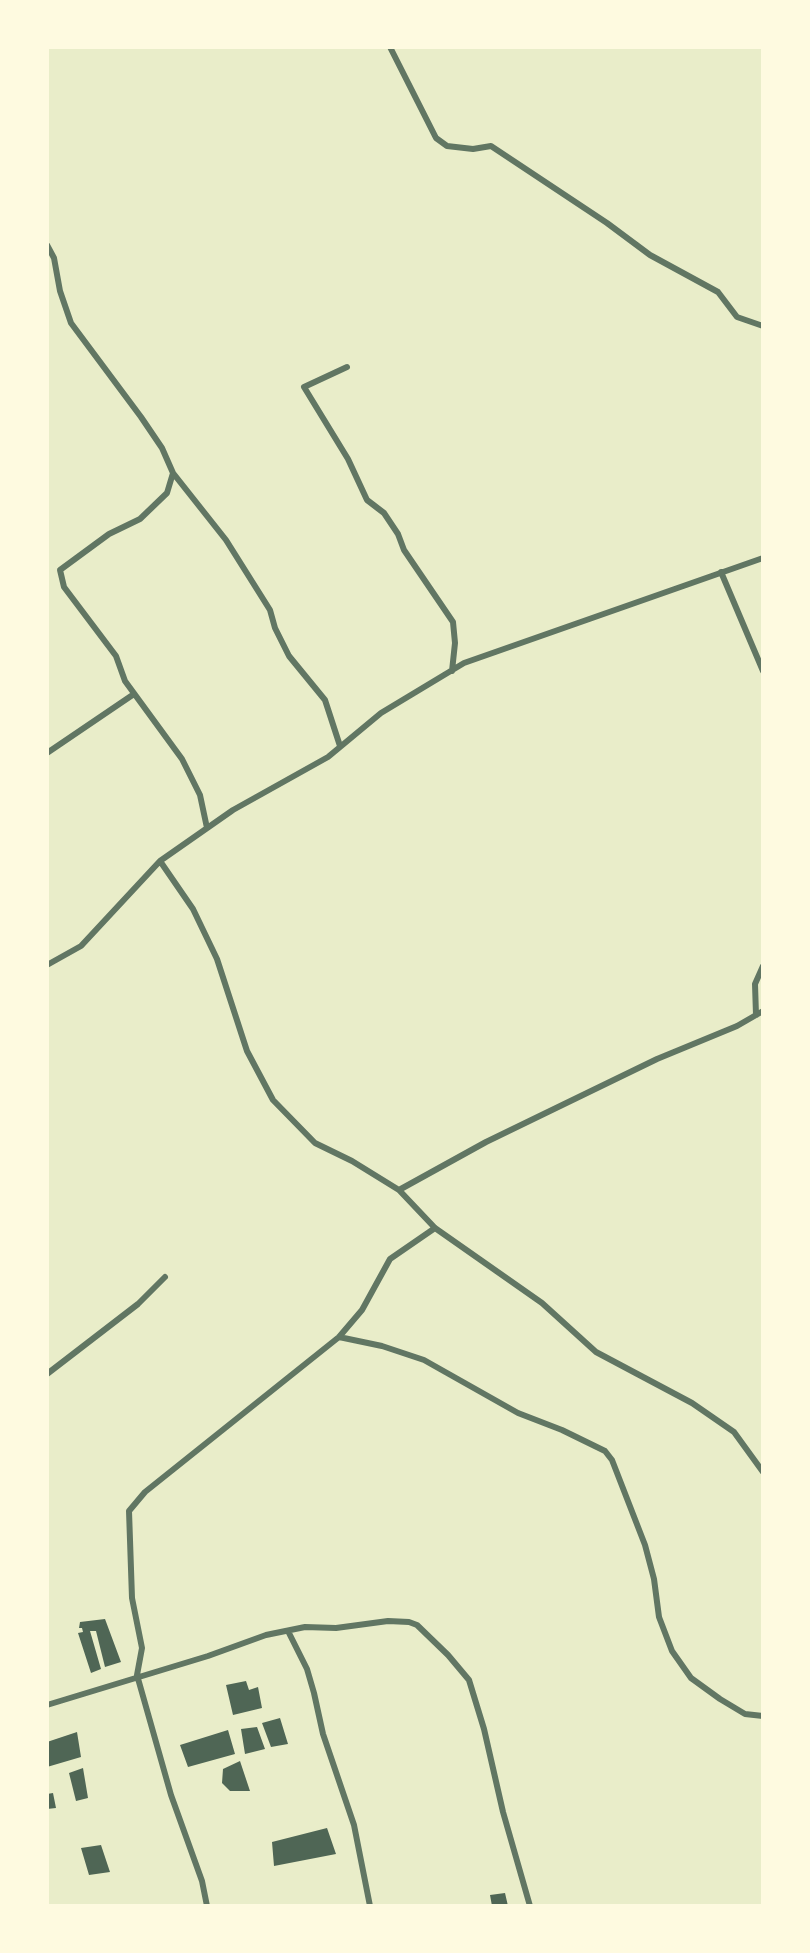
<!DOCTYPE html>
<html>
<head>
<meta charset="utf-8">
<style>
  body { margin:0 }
  #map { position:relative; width:810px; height:1953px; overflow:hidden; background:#e9edc9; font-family:"PT Sans",sans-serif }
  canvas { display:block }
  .frame { position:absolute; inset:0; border:49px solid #fefae0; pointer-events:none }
</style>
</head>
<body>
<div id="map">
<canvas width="810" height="1953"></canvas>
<div class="frame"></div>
</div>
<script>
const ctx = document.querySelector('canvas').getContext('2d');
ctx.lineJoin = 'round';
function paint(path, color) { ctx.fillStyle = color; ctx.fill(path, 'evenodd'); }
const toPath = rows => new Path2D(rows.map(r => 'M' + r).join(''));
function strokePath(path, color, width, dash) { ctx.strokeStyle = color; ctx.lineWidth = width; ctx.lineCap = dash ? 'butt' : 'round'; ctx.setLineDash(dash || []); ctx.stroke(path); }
const building = toPath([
  [105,1619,121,1662,105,1667,96,1631,90,1631,101,1669,91,1673,78,1633,83,1632,82,1628,79,1628,80,1622],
  [246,1681,249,1690,258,1687,262,1708,233,1715,226,1685],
  [280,1718,288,1744,271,1747,262,1723],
  [257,1727,265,1749,245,1754,241,1729],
  [228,1730,235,1754,188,1767,180,1745],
  [77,1732,81,1757,47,1767,47,1742],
  [240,1761,250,1791,230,1791,222,1783,223,1769],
  [83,1768,88,1798,76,1801,69,1773],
  [53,1793,56,1808,47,1809,47,1794],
  [327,1828,336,1854,274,1866,272,1842],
  [101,1845,110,1872,89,1875,81,1848],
  [505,1893,508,1906,492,1906,490,1895]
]);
const minor = toPath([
  [390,47,436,138,447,146,473,149,491,146,607,223,650,255,718,292,737,317,763,326],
  [47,245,54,258,60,291,71,323,141,417,162,448,173,473,167,493,140,519,109,534,60,570,64,587,116,656,125,681,182,759,200,795,207,828],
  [347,367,304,387,348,459,367,500,384,513,398,534,404,550,453,622,455,643,452,671],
  [173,473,226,540,270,610,275,628,289,656,325,700,340,746],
  [721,572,763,671],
  [47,753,134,694],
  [160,861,193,909,217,959,247,1051,273,1100,315,1143,352,1161,399,1190,435,1228,542,1303,596,1352,692,1403,734,1432,763,1472],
  [47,965,81,946,160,861,233,810,328,757,381,713,464,663,763,558],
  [756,1015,755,984,763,966],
  [399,1190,486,1142,657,1059,737,1026,763,1011],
  [339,1337,382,1346,424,1360,518,1413,562,1430,605,1451,612,1460,645,1545,654,1579,659,1617,672,1651,691,1678,720,1699,745,1714,763,1716],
  [47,1374,138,1304,165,1277],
  [288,1631,307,1669,314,1693,323,1734,354,1825,370,1906],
  [47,1705,208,1656,266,1635,305,1627,336,1628,388,1621,409,1622,417,1625,448,1655,469,1680,484,1729,503,1812,530,1906],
  [207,1906,202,1881,171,1795,137,1675,142,1648,132,1598,129,1511,145,1492,339,1337,362,1310,390,1259,435,1228]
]);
paint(building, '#4f6655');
strokePath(minor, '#617663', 6);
</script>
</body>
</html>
